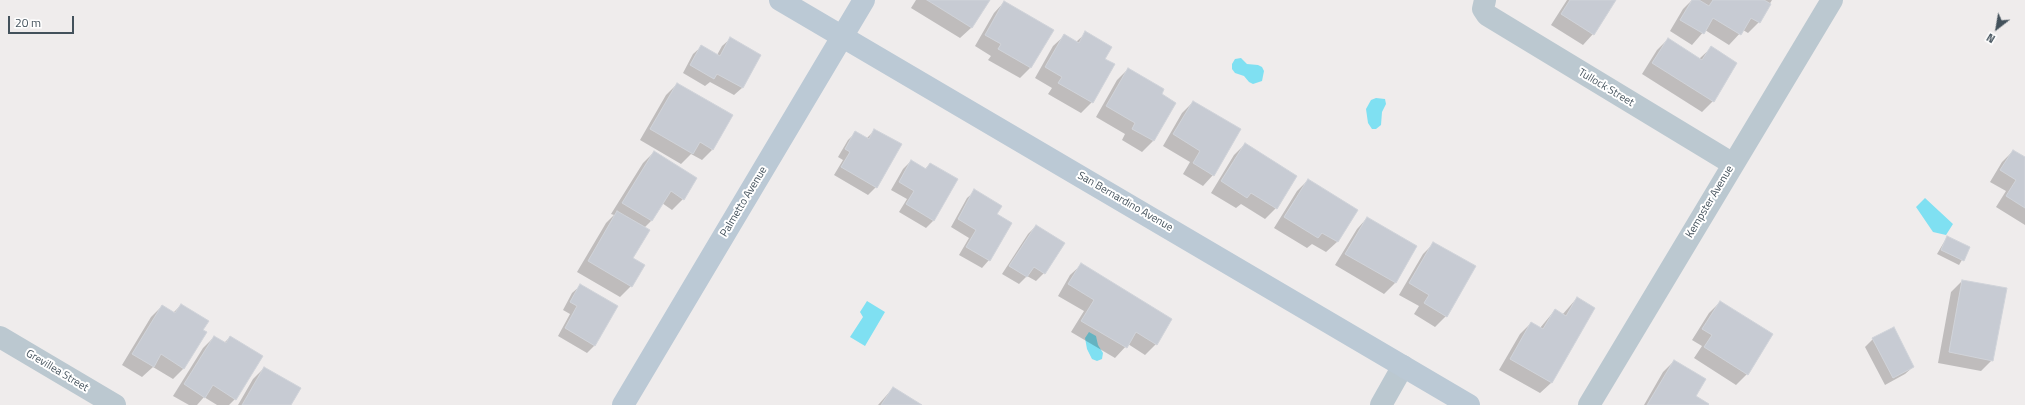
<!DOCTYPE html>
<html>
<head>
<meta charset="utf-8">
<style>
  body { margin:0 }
  #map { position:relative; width:2025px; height:405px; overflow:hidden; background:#efecec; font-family:"Titillium Web",sans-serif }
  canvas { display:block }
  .north { position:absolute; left:1977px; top:8px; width:40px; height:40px; -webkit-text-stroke:3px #fff; paint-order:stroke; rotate:211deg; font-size:11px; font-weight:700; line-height:16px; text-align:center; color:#43515b }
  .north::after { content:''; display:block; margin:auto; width:14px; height:18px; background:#43515b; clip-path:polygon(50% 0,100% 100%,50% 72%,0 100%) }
  .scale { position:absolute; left:8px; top:16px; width:66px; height:18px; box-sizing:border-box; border:2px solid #43515b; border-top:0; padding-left:5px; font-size:12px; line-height:14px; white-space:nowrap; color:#43515b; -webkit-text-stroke:3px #fff; paint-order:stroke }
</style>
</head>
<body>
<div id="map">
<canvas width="2025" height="405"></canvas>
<div class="north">N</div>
<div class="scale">20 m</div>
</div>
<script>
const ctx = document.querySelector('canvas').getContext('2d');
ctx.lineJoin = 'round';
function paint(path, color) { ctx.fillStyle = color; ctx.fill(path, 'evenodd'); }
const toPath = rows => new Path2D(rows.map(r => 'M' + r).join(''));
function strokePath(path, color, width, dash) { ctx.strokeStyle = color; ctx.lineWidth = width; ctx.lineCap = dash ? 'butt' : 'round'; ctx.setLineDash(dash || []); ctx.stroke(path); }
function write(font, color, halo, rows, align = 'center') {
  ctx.font = font + ' "Titillium Web",sans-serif'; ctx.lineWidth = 4; ctx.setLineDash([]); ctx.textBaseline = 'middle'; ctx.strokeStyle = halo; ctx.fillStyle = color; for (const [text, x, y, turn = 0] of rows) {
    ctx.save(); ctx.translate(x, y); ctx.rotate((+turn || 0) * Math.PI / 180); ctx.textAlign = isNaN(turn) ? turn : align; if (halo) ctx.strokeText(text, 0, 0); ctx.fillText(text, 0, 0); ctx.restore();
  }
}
const water = toPath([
  [1241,58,1247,64,1258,65,1262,67,1264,71,1262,81,1253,84,1249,82,1244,76,1235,73,1232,69,1232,64,1235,59],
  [1376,98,1385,99,1386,104,1382,112,1381,125,1376,129,1372,129,1368,123,1366,109,1371,100],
  [1925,198,1953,224,1946,235,1933,232,1916,207],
  [867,301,885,312,865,346,850,337,863,317,860,312],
  [1089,332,1096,336,1098,345,1103,353,1102,359,1097,361,1092,359,1087,349,1085,338]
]);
const shadow = toPath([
  [916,0,988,0,971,28,960,38,911,8],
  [1567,0,1615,0,1593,34,1583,45,1551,25],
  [1692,0,1772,0,1759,22,1748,33,1743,30,1729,45,1705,30,1692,45,1670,31,1683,9],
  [1004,2,1030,68,1020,78,988,60,991,56,975,46,994,13],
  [1086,33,1104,59,1114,65,1092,102,1081,113,1048,94,1052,88,1035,78,1053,46,1064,36,1076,42],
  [730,39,760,55,742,88,734,95,710,82,705,86,683,73,693,54,701,47,717,55,722,46],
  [1668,39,1699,59,1711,48,1713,101,1702,112,1642,74,1657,50],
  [1128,69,1160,94,1175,103,1153,141,1142,152,1122,140,1125,134,1096,117,1117,80],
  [677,84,712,150,702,160,691,154,681,164,640,140,666,95],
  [1193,102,1213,175,1203,186,1183,174,1190,162,1163,146,1182,113],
  [875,130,876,187,868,195,834,175,843,160,838,157,848,140,855,133,867,138],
  [1245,144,1276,208,1265,219,1241,204,1236,208,1211,193,1234,155],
  [2013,151,2025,158,2025,225,1996,207,2006,191,1990,182,2002,162],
  [654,152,683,199,672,210,662,203,651,221,644,228,632,259,631,286,620,297,577,272,606,223,614,215,611,214,643,163],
  [911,161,925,169,930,164,934,220,926,228,899,212,907,199,891,190,903,169],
  [1308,180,1357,210,1337,242,1326,252,1312,244,1307,248,1274,228,1297,191],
  [975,191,996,214,989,260,982,268,959,255,969,238,951,227,967,198],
  [1367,218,1416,247,1395,283,1384,294,1335,265,1357,229],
  [1036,226,1063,244,1044,273,1036,281,1027,276,1019,284,1002,274,1028,234],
  [1947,237,1969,248,1959,265,1937,254],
  [1434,243,1446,316,1435,327,1414,314,1419,306,1399,295,1423,254],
  [1081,265,1156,344,1145,355,1128,344,1115,358,1071,332,1084,311,1058,296,1070,275],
  [1962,281,1992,360,1981,371,1938,363,1951,292],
  [580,286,595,345,587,353,558,336,570,314,563,310,572,293],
  [1577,298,1594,308,1551,383,1540,393,1499,370,1520,334,1531,323,1540,328,1555,310,1562,315],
  [1720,302,1747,374,1736,385,1694,358,1702,346,1692,340,1709,313],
  [181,305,202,331,184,368,173,379,153,367,142,377,122,365,151,317,162,306,173,313],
  [214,337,224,343,230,337,235,399,229,405,217,405,204,397,197,405,189,405,173,396,203,348],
  [1873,339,1913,367,1905,374,1885,385,1865,347],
  [1674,361,1694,396,1707,405,1644,405,1663,372],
  [264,368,290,405,238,405,253,379],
  [893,388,920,405,878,405]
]);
const building = toPath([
  [927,0,990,0,972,28,927,0],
  [1570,0,1616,0,1594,35,1561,14,1570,0],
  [1692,0,1699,0,1709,6,1713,0,1764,0,1771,4,1760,23,1751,18,1741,35,1713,18,1704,34,1680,20,1692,0],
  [1004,1,1054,30,1031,68,998,49,1001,44,985,35,1004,1],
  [1085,31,1112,47,1105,59,1115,64,1093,103,1058,83,1062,77,1045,67,1064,34,1079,43,1085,31],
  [730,37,761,55,743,88,717,74,714,79,690,65,701,45,720,56,730,37],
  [1668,38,1702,60,1711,46,1737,63,1714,102,1652,63,1668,38],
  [1128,68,1164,89,1162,94,1176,103,1154,141,1132,129,1135,123,1106,106,1128,68],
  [677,83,733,115,713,150,700,142,693,154,650,129,677,83],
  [1193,101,1241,129,1214,176,1193,163,1200,151,1173,134,1193,101],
  [874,129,902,144,877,188,841,167,850,152,845,149,855,131,869,139,874,129],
  [1245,143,1297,176,1277,209,1251,193,1247,198,1221,181,1245,143],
  [2013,150,2025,157,2025,208,2006,196,2016,180,2000,170,2013,150],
  [654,151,697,178,684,200,671,191,652,221,622,203,654,151],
  [911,160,926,169,930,163,958,179,934,221,906,204,914,191,899,182,911,160],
  [1308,179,1358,210,1338,242,1322,233,1318,238,1284,217,1308,179],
  [974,189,1002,206,997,214,1012,223,990,261,966,247,976,230,958,219,974,189],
  [617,211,650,230,633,258,645,265,632,287,588,261,617,211],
  [1367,217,1417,246,1396,283,1345,254,1367,217],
  [1036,225,1065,243,1045,274,1034,267,1027,277,1009,266,1036,225],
  [1947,236,1970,247,1964,261,1941,250,1947,236],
  [1433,242,1476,266,1447,317,1424,303,1429,295,1409,283,1433,242],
  [1081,263,1172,319,1157,345,1136,332,1127,348,1081,321,1094,300,1068,284,1081,263],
  [1962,280,2007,288,1993,361,1949,352,1962,280],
  [580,284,618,306,595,346,565,328,577,306,570,302,580,284],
  [1577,297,1595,308,1552,383,1510,359,1531,322,1543,329,1555,309,1566,316,1577,297],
  [1720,301,1773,334,1748,375,1704,347,1712,335,1702,329,1720,301],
  [181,304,209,321,203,330,207,332,184,369,161,354,154,367,132,354,162,305,175,313,181,304],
  [1894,327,1914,367,1893,378,1872,338,1894,327],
  [214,336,226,343,230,336,263,356,236,400,213,385,205,398,184,384,214,336],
  [1674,360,1706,379,1696,396,1709,404,1708,405,1647,405,1674,360],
  [264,367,301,388,291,405,242,405,264,367],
  [893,387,922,405,881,405,893,387]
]);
const street = toPath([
  [1485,0,1483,9,1487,15,1733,164],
  [0,337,115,405],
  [1381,405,1403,366],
  [1589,405,1832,0]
]);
const secondary = toPath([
  [780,0,1469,405],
  [623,405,864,0]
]);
const streetNames = [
  ["Tullock Street",1606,88,31],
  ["Palmetto Avenue",744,202,-59],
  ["San Bernardino Avenue",1125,202,30],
  ["Kempster Avenue",1710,202,-59],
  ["Grevillea Street",57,371,31]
];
paint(water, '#7fe0f2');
paint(shadow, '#0003');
paint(building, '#c7cbd3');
strokePath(building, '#d0d3d9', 1);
strokePath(street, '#bbc8d0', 22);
strokePath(secondary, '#bbc9d5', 22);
write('11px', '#43515b', '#fff', streetNames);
</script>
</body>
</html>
